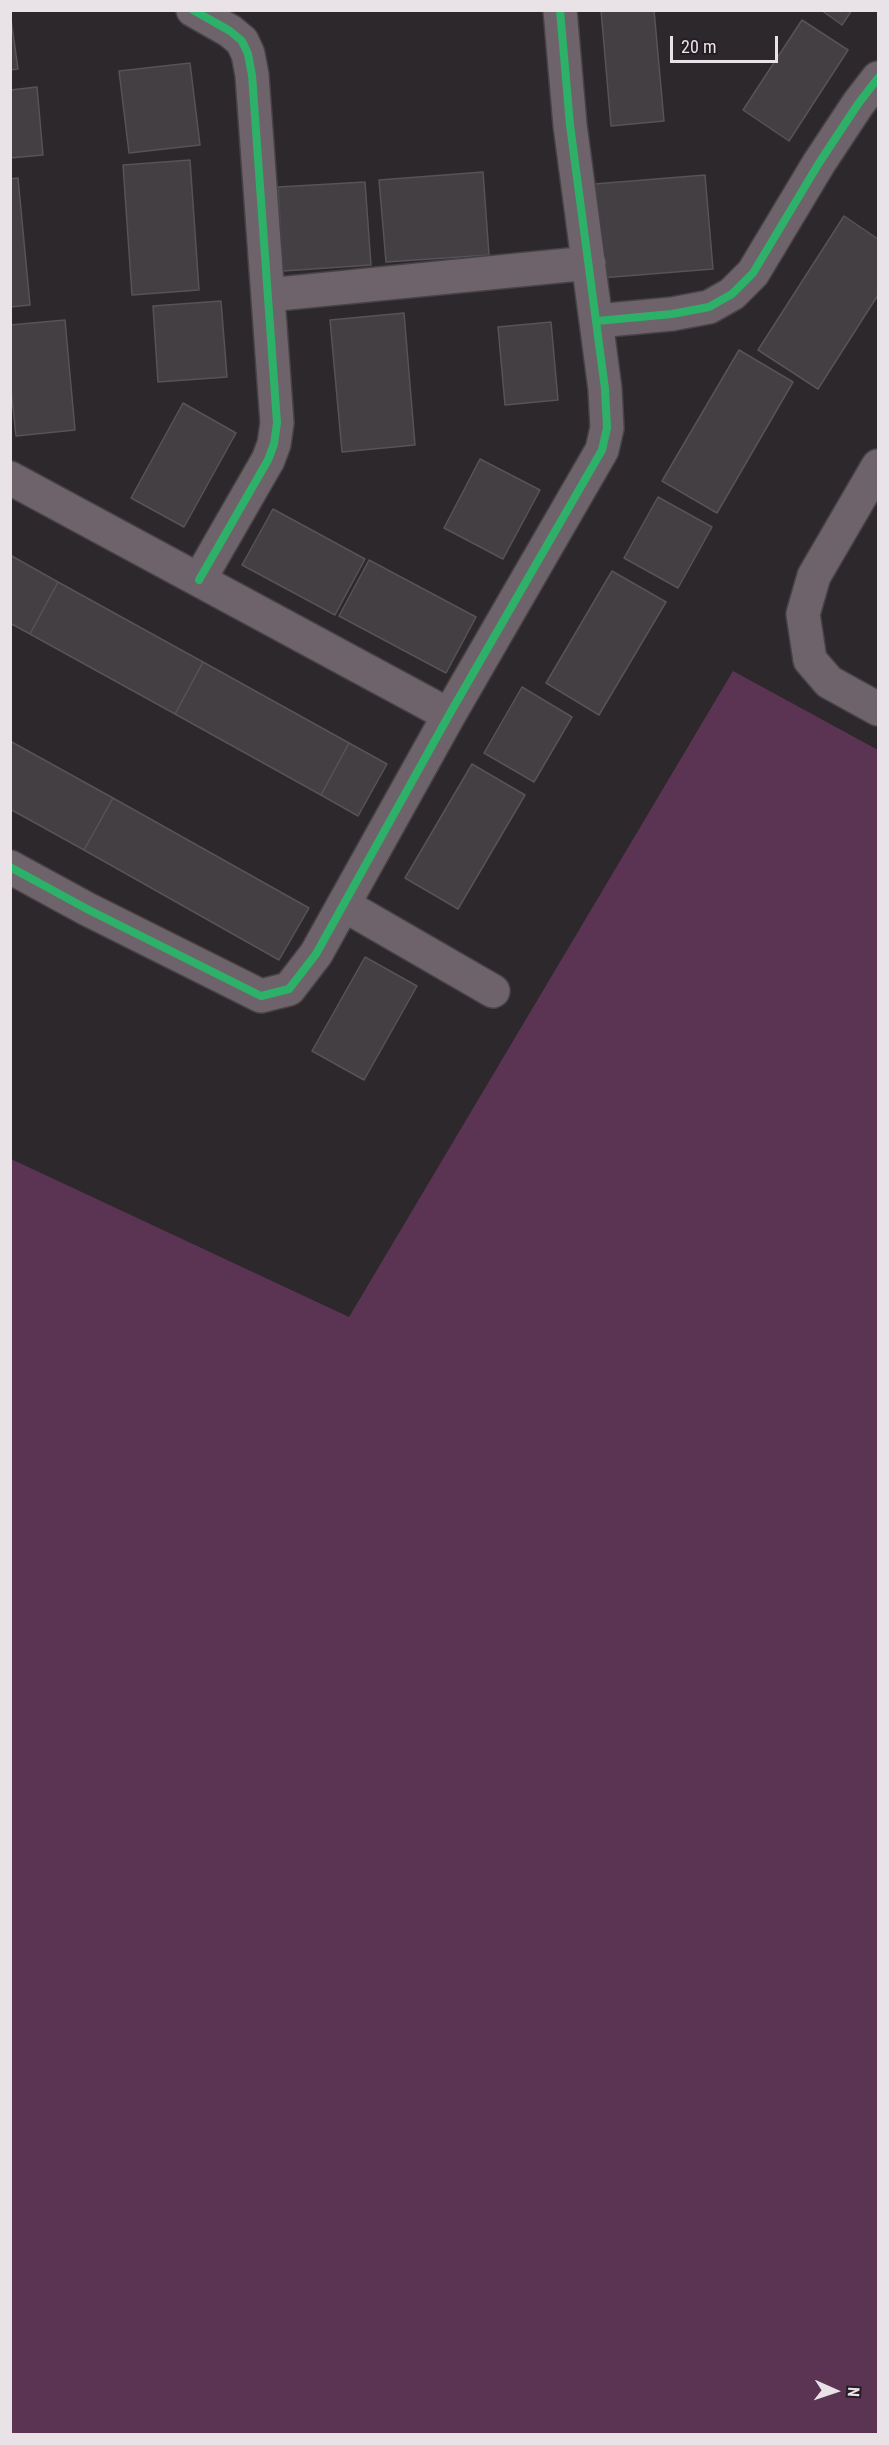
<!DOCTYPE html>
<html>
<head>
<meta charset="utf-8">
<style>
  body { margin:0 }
  #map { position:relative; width:889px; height:2445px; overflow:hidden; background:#2d282c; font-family:"Roboto Condensed",sans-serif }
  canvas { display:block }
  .frame { position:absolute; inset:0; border:12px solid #e9e2e7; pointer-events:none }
  .north { position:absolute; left:805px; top:2361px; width:60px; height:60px; -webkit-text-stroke:4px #261c24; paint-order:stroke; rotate:93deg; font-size:16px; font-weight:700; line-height:24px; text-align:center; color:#e9e2e7 }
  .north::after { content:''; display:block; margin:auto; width:21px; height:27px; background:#e9e2e7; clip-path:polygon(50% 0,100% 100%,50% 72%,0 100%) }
  .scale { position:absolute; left:670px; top:36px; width:108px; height:27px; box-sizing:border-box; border:3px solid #e9e2e7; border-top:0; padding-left:8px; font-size:18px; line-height:21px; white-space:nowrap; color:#e9e2e7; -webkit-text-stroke:4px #261c24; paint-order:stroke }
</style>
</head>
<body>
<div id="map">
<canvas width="889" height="2445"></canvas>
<div class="frame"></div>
<div class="north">N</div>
<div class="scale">20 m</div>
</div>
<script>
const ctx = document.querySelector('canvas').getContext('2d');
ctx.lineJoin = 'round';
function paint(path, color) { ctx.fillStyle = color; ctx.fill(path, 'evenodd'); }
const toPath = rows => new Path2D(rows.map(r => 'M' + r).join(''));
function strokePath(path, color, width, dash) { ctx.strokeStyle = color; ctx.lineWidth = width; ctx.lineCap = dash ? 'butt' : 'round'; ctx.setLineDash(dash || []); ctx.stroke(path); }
const green = toPath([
  [733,671,878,750,878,2434,11,2434,11,1159,349,1317]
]);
const building = toPath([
  [601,10,654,10,664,121,611,126,601,10],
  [821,10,852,10,842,25,821,10],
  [10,12,18,69,10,70,10,12],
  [802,20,848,50,789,141,743,110,802,20],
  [190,63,200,145,129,153,119,71,190,63],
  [37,87,43,155,10,158,10,90,37,87],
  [190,160,199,290,132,295,123,165,190,160],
  [483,172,489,255,386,262,379,180,483,172],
  [705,175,713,269,601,278,594,184,705,175],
  [18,178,30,305,10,307,10,179,18,178],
  [365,182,371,265,283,271,278,187,365,182],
  [844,216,878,239,878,295,818,389,758,350,844,216],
  [221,301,227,377,158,382,153,306,221,301],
  [404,313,415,445,342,452,330,320,404,313],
  [65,320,75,430,16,436,10,379,10,325,65,320],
  [551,322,558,400,505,405,498,327,551,322],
  [739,350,793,382,717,513,662,481,739,350],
  [183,403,236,433,184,527,131,498,183,403],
  [480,459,540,490,503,559,444,528,480,459],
  [658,497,712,527,678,588,624,558,658,497],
  [273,509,365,559,335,615,242,565,273,509],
  [10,555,58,582,30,634,10,623,10,555],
  [369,560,476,617,446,673,339,616,369,560],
  [612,571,666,602,599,715,546,683,612,571],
  [58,582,203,662,175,714,30,634,58,582],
  [203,662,349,743,321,795,175,714,203,662],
  [522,687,572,717,534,782,484,753,522,687],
  [10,741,113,798,84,850,10,809,10,741],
  [349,743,387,764,358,816,321,795,349,743],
  [472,764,525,795,458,909,405,878,472,764],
  [113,798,309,908,279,960,84,850,113,798],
  [365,957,417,986,364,1080,312,1051,365,957]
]);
const minor = toPath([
  [193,10,230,31,242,41,248,54,252,75,277,423,274,444,268,460,199,580],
  [268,295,589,263],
  [597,321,672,314,709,307,732,294,753,273,819,163,858,104,878,78],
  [878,466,814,576,803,614,810,660,829,682,878,709],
  [10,478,449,715],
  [10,867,87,909,261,996,289,989,316,954,449,715,602,450,607,428,605,389,570,125,560,10],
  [344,905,493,991]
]);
const cycleway = toPath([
  [193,10,230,31,242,41,248,54,252,75,277,423,274,444,268,460,199,580],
  [597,321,672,314,709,307,732,294,753,273,819,163,858,104,878,78],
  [10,867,87,909,261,996,289,989,316,954,449,715,602,450,607,428,605,389,570,125,560,10]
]);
paint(green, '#5b3453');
paint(building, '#433f42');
strokePath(building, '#575356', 1.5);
strokePath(minor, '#464345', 36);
strokePath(minor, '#6e636b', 33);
strokePath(cycleway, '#2db169', 8);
</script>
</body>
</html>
